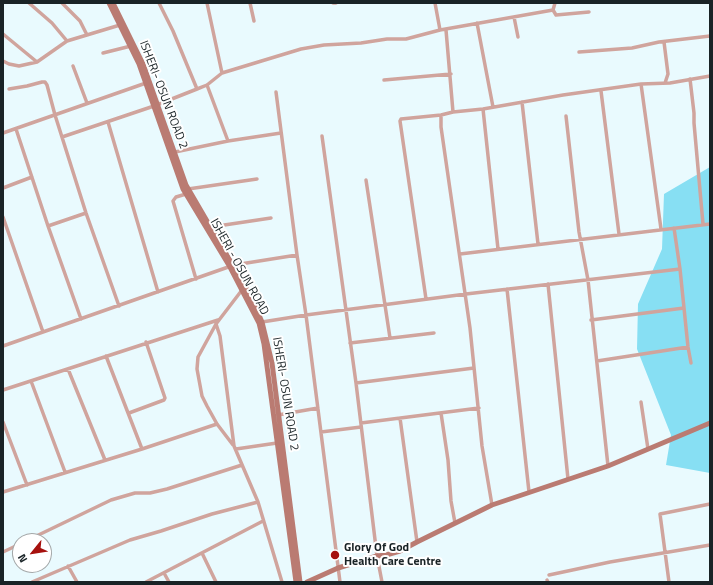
<!DOCTYPE html>
<html>
<head>
<meta charset="utf-8">
<style>
  body { margin:0 }
  #map { position:relative; width:713px; height:585px; overflow:hidden; background:#e9fafe; font-family:"Titillium Web",sans-serif }
  canvas { display:block }
  .frame { position:absolute; inset:0; border:4px solid #192326; pointer-events:none }
  .north { position:absolute; left:12px; top:533px; width:40px; height:40px; box-sizing:border-box; background:#fff; border:1px solid #a3a7a8; border-radius:50%; rotate:240deg; font-size:11px; font-weight:700; line-height:16px; text-align:center; color:#192326 }
  .north::after { content:''; display:block; margin:auto; width:14px; height:18px; background:#a6110e; clip-path:polygon(50% 0,100% 100%,50% 72%,0 100%) }
</style>
</head>
<body>
<div id="map">
<canvas width="713" height="585"></canvas>
<div class="frame"></div>
<div class="north">N</div>
</div>
<script>
const ctx = document.querySelector('canvas').getContext('2d');
ctx.lineJoin = 'round';
function paint(path, color) { ctx.fillStyle = color; ctx.fill(path, 'evenodd'); }
const toPath = rows => new Path2D(rows.map(r => 'M' + r).join(''));
function strokePath(path, color, width, dash) { ctx.strokeStyle = color; ctx.lineWidth = width; ctx.lineCap = dash ? 'butt' : 'round'; ctx.setLineDash(dash || []); ctx.stroke(path); }
function write(font, color, halo, rows, align = 'center') {
  ctx.font = font + ' "Titillium Web",sans-serif'; ctx.lineWidth = 4; ctx.setLineDash([]); ctx.textBaseline = 'middle'; ctx.strokeStyle = halo; ctx.fillStyle = color; for (const [text, x, y, turn = 0] of rows) {
    ctx.save(); ctx.translate(x, y); ctx.rotate((+turn || 0) * Math.PI / 180); ctx.textAlign = isNaN(turn) ? turn : align; if (halo) ctx.strokeText(text, 0, 0); ctx.fillText(text, 0, 0); ctx.restore();
  }
}
const green = toPath([
  [710,167,710,473,666,465,671,435,637,349,638,304,662,249,664,194]
]);
const street = toPath([
  [29,3,52,23,67,41],
  [62,3,80,21,87,35],
  [159,3,173,31,197,89],
  [250,3,254,21],
  [333,3,336,3],
  [435,3,440,30],
  [555,3,553,10,556,15,589,12],
  [514,17,518,37],
  [477,23,493,107],
  [3,34,37,62],
  [664,42,668,74,665,83],
  [579,52,632,48,659,42,710,36],
  [103,53,131,46],
  [3,61,9,64,19,66,37,62,67,41,120,25],
  [73,66,87,103],
  [222,73,301,49,324,45,361,43,387,39,406,39,440,30,553,10],
  [690,79,694,113,694,123,703,224],
  [384,80,451,74],
  [641,84,661,229],
  [207,85,228,141],
  [9,89,27,86,42,82,45,82,47,85,55,115,86,213,119,306],
  [601,91,619,234],
  [276,92,297,255,306,315,340,582],
  [522,102,538,244],
  [483,109,498,249],
  [453,112,483,109,563,95,641,84,670,83,710,76],
  [441,115,441,127,470,328,482,446,492,505],
  [566,116,579,232,588,280,608,466],
  [108,122,158,292],
  [16,129,48,226,81,319],
  [3,133,146,83],
  [322,136,356,383,377,556,382,582],
  [62,137,154,106,197,89,207,85,222,73,207,3],
  [175,152,228,141,281,133],
  [366,180,390,338],
  [3,188,32,177],
  [188,189,257,179],
  [186,194,176,197,173,201,196,279],
  [3,217,43,332],
  [48,226,86,213],
  [211,227,271,218],
  [674,228,680,269,688,347,691,363],
  [460,254,710,224],
  [548,284,568,479],
  [507,289,529,492],
  [426,299,400,121,401,119,441,115,453,112,446,30],
  [591,320,684,308],
  [262,322,306,315,466,294,680,269],
  [216,324,220,336,234,446,258,502,282,582],
  [350,343,434,333],
  [3,346,234,265,297,255],
  [106,356,142,449],
  [597,361,688,347],
  [68,369,105,460],
  [31,381,65,472],
  [356,383,474,368],
  [3,390,218,320],
  [641,402,648,449],
  [129,413,164,400,165,398,146,342],
  [441,413,448,460,451,501,455,523],
  [278,415,318,408],
  [400,418,417,542],
  [3,422,27,485],
  [361,423,479,408],
  [321,432,361,427],
  [233,445,217,424,207,406,202,396,197,369,198,357,216,324,242,290],
  [236,449,277,443],
  [3,492,142,449,217,424],
  [26,541,111,500,135,493,150,493,167,489,242,465],
  [3,552,20,544],
  [202,553,216,582],
  [68,566,77,582],
  [164,573,169,582],
  [549,575,610,562,710,545],
  [547,580,548,582],
  [32,582,130,540,161,531,212,514,258,502],
  [146,582,263,521],
  [669,582,660,514,710,504]
]);
const secondary = toPath([
  [109,3,139,64,183,189,230,267,259,323,264,344,296,582],
  [113,3,143,64,186,185,250,295,262,322,272,363,300,582],
  [307,582,338,568,377,556,386,555,400,551,417,542,492,505,608,466,710,423]
]);
const markers = [
  [335,555,5,"#a6110e"]
];
const streetNames = [
  ["ISHERI- OSUN ROAD 2",163,95,69],
  ["ISHERI - OSUN ROAD",239,267,61],
  ["ISHERI- OSUN ROAD 2",285,394,81]
];
const poiNames = [
  ["Glory Of God",344,548],
  ["Health Care Centre",344,562]
];
paint(green, '#87dff3');
strokePath(street, '#d0a49d', 3.5);
strokePath(secondary, '#ba7b72', 5);
for (const [x, y, r, color] of markers) { const dot = new Path2D(); dot.arc(x, y, r, 0, 2 * Math.PI); ctx.fillStyle = color; ctx.fill(dot); strokePath(dot, '#fff', 1.5); }
write('12px', '#192326', '#fff', streetNames);
write('bold 12px', '#192326', '#fff', poiNames, 'left');
</script>
</body>
</html>
